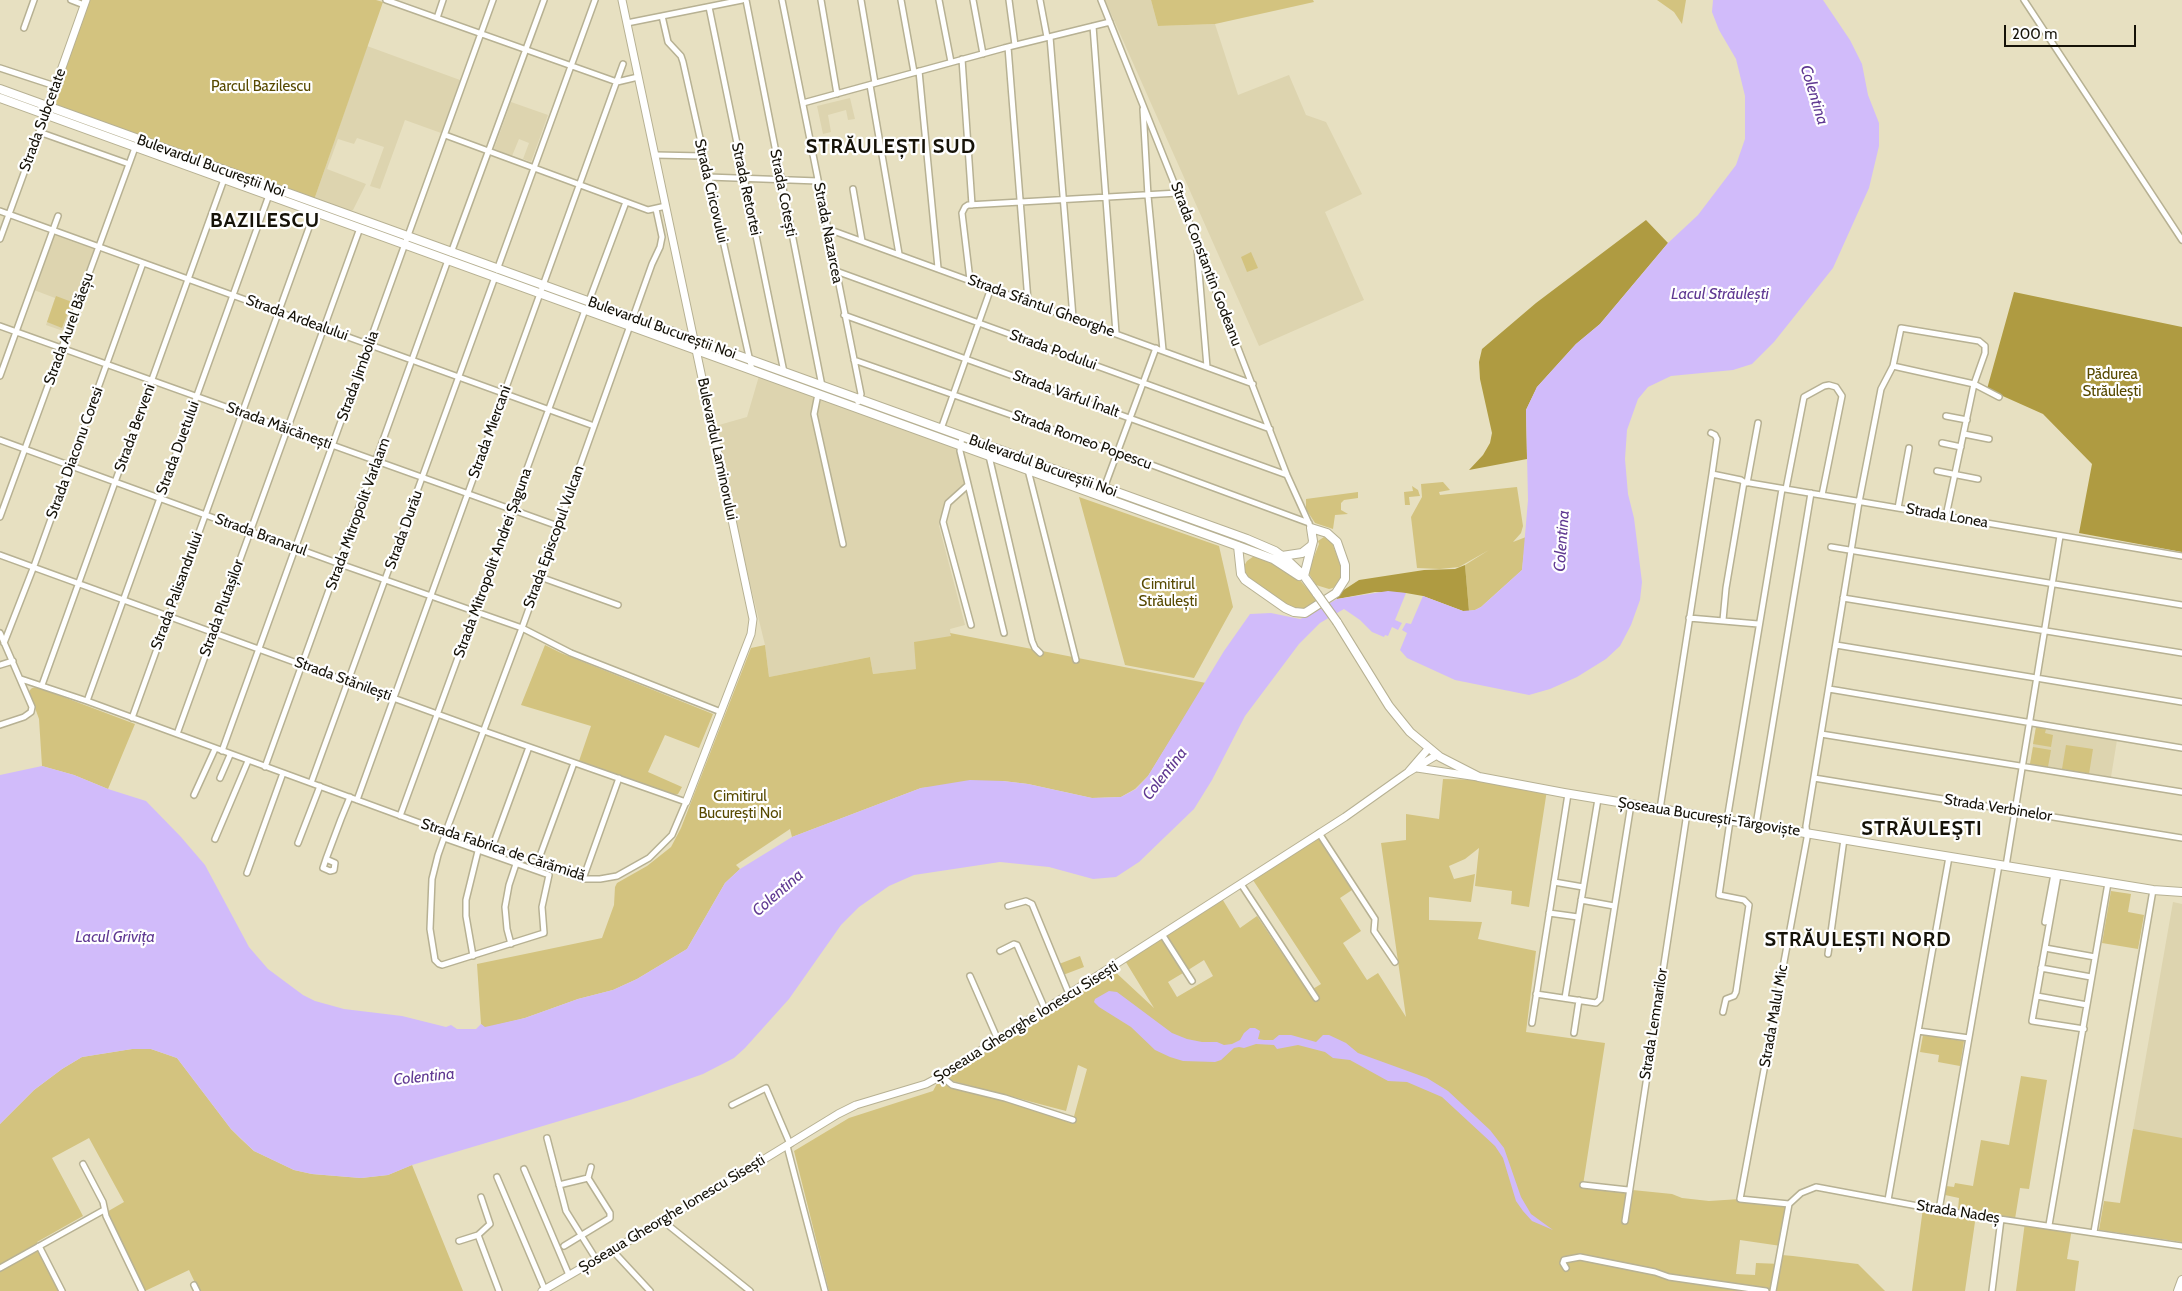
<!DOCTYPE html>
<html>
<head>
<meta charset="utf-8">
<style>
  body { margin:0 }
  #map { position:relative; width:2182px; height:1291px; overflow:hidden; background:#e7e0c1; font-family:Cabin,sans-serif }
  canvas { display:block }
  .scale { position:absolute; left:2004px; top:25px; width:132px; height:22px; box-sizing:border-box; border:2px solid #151208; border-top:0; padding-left:6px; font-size:15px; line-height:18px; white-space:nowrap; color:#151208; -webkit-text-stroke:4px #fff; paint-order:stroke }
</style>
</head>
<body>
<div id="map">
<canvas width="2182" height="1291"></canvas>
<div class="scale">200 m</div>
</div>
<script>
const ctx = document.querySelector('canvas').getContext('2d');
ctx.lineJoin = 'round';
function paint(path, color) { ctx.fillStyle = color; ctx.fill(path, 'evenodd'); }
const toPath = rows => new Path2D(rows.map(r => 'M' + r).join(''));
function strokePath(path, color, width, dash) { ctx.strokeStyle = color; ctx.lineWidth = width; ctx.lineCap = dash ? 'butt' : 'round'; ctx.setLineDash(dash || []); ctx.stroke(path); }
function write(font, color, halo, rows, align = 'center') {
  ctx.font = font + ' Cabin,sans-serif'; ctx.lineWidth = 4.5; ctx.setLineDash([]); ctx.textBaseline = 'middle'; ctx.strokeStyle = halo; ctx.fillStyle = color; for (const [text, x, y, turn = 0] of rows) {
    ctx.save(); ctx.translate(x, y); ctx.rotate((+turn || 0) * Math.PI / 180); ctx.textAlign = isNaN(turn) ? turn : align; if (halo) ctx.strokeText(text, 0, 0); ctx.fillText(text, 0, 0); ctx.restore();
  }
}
const built = toPath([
  [1105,0,1151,0,1158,26,1215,24,1238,95,1289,75,1306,115,1326,122,1362,194,1325,212,1364,300,1259,346],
  [367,46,460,80,441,133,405,120,380,189,370,186,384,147,357,138,354,144,338,139,327,169,366,184,353,210,349,211,314,200],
  [850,98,855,119,848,120,846,110,828,115,831,132,823,134,817,106],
  [511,102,548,115,531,162,523,159,529,143,519,139,512,156,494,149],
  [54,233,94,249,63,331,46,325,55,298,34,290],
  [759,376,957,449,965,484,946,501,939,526,965,625,950,629,951,636,916,669,873,674,870,657,769,677,765,645,712,427,747,417],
  [2036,727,2117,740,2111,777,2030,764],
  [2173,902,2182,904,2182,1156,2130,1147]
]);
const green = toPath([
  [89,0,376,0,383,2,314,200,52,104],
  [1151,0,1313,0,1314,2,1215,24,1158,26],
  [1657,0,1686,0,1682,24,1674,12],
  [1251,252,1258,268,1247,272,1241,257],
  [56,296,72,302,62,328,47,322],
  [1443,482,1450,490,1439,492,1440,495,1517,487,1523,526,1521,533,1513,542,1526,537,1522,570,1481,607,1475,610,1469,611,1465,565,1489,550,1459,567,1440,569,1417,568,1411,517,1422,497,1421,484],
  [1412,486,1418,490,1420,496,1409,497,1410,505,1405,505,1404,492,1413,491],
  [1358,492,1358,498,1344,500,1341,503,1341,510,1348,514,1335,515,1333,529,1315,523,1306,509,1306,499],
  [1079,497,1219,546,1233,607,1194,678,1125,665],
  [1324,537,1331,540,1342,569,1339,582,1333,588,1329,589,1316,585,1308,572,1319,544,1318,541],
  [1254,556,1265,558,1297,577,1319,602,1304,610,1291,609,1251,583,1245,574,1244,566,1247,561],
  [950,633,1206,683,1148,776,1135,789,1121,797,1092,798,1028,784,1003,781,921,788,792,837,790,829,736,865,740,869,725,883,687,949,637,979,613,990,578,999,525,1018,485,1028,481,1024,477,964,602,938,614,905,615,887,617,883,647,866,671,847,681,828,751,648,765,645,769,677,870,657,873,674,916,669,914,642,951,636],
  [545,645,561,653,713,714,699,748,665,735,648,772,682,787,678,794,674,795,579,761,591,726,521,705],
  [37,687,135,724,108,789,74,775,42,766,39,719,29,691,32,688],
  [2036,727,2046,729,2045,733,2053,735,2051,747,2033,744],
  [2066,745,2093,749,2089,774,2062,769],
  [2033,747,2051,750,2048,767,2030,764],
  [1443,779,1490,780,1547,790,1529,907,1511,904,1512,891,1475,886,1479,848,1465,859,1449,866,1454,879,1475,874,1471,902,1429,897,1429,920,1482,922,1478,939,1536,951,1526,1032,1605,1043,1583,1185,1672,1194,1682,1198,1709,1201,1740,1199,1789,1204,1781,1246,1740,1240,1736,1274,1755,1275,1756,1263,1781,1264,1782,1255,1793,1256,1858,1264,1885,1291,829,1291,794,1151,849,1118,933,1091,941,1076,952,1086,1073,1120,1087,1069,1078,1065,1066,1111,945,1079,943,1076,1111,968,1154,1008,1124,959,1160,936,1183,973,1168,982,1177,997,1213,976,1204,960,1185,972,1162,934,1221,897,1240,928,1257,916,1308,992,1321,984,1251,877,1319,833,1355,888,1340,898,1361,931,1343,943,1367,980,1378,973,1406,1017,1381,843,1406,840,1406,814,1439,819],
  [2111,891,2131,894,2128,912,2144,915,2138,949,2102,943],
  [1080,956,1084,967,1063,975,1059,964],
  [1923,1035,1964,1041,1960,1066,1938,1062,1939,1055,1920,1052],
  [132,1049,151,1049,177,1058,231,1129,241,1139,254,1151,294,1170,312,1174,361,1178,388,1175,412,1165,463,1291,199,1291,189,1270,145,1291,105,1213,124,1202,89,1138,52,1158,83,1216,37,1242,59,1291,0,1291,0,1124,34,1090,62,1069,82,1057],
  [2021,1076,2047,1080,2029,1189,2020,1188,2015,1219,1958,1210,1959,1198,1945,1195,1946,1186,1954,1187,1955,1183,1973,1186,1981,1140,2009,1145],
  [2133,1129,2182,1138,2182,1242,2099,1230,2104,1201,2120,1203],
  [1923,1208,1976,1215,1965,1291,1912,1291],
  [2025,1222,2072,1228,2067,1259,2079,1261,2075,1291,2016,1291]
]);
const forest = toPath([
  [1646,220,1668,243,1600,324,1576,344,1537,387,1526,410,1527,459,1469,470,1483,455,1490,443,1492,433,1480,379,1479,362,1482,349,1536,303],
  [2014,292,2182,327,2182,552,2079,533,2092,464,2043,414,1987,389],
  [1465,565,1469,611,1463,611,1423,596,1406,593,1375,592,1337,599,1336,595,1359,580,1424,570,1455,569]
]);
const water = toPath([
  [1713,0,1823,0,1850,40,1862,64,1868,95,1879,123,1879,146,1869,188,1833,268,1774,342,1752,364,1733,370,1671,376,1648,387,1638,399,1627,430,1625,459,1628,494,1634,518,1642,582,1640,600,1631,625,1620,646,1606,659,1577,677,1550,689,1529,695,1455,680,1407,658,1400,650,1407,633,1402,630,1406,623,1411,624,1423,596,1463,611,1475,610,1481,607,1522,570,1528,500,1526,410,1537,387,1576,344,1600,324,1668,243,1698,215,1736,165,1745,139,1745,96,1736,59,1719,30,1712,12],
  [1388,591,1406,593,1395,620,1402,623,1398,630,1392,627,1388,636,1385,635,1384,637,1372,632,1360,620,1344,609,1320,623,1299,644,1245,716,1212,780,1194,809,1139,862,1116,877,1093,879,1049,867,1000,862,914,875,889,886,859,907,841,925,789,999,745,1048,734,1058,703,1074,630,1100,412,1165,388,1175,361,1178,312,1174,294,1170,254,1151,231,1129,177,1058,151,1049,132,1049,82,1057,62,1069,34,1090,0,1124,0,775,42,766,74,775,108,789,146,801,181,837,205,865,249,947,268,969,303,995,315,1001,344,1009,402,1016,446,1027,451,1025,457,1029,476,1029,481,1024,485,1027,525,1018,578,999,613,990,637,979,687,949,725,883,740,869,792,837,921,788,970,780,1003,781,1028,784,1092,798,1121,797,1136,789,1148,776,1224,651,1250,614,1271,613,1300,619,1310,615,1337,599],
  [1109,991,1117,992,1172,1033,1187,1039,1202,1042,1217,1042,1224,1045,1232,1044,1240,1040,1244,1033,1250,1028,1255,1028,1260,1031,1258,1039,1264,1040,1273,1040,1279,1035,1291,1035,1316,1042,1323,1035,1329,1035,1346,1043,1358,1053,1427,1078,1448,1091,1490,1130,1504,1148,1521,1197,1531,1214,1553,1230,1532,1221,1523,1211,1516,1201,1503,1158,1495,1146,1442,1097,1407,1082,1388,1081,1350,1060,1333,1058,1325,1052,1298,1045,1277,1049,1274,1045,1256,1044,1244,1048,1239,1047,1234,1048,1221,1060,1215,1062,1183,1061,1170,1057,1155,1050,1131,1027,1099,1007,1094,1002,1095,999]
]);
const street = toPath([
  [71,0,84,5],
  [386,0,617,82,638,77],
  [746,0,822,386],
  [782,0,861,394,858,402],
  [821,0,837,94],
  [861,0,875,83],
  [901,0,914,72],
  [939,0,951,62],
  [973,0,983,54],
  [1009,0,1015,45],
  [1040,0,1047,37],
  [1101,0,1178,193,1287,475,1311,528],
  [2024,0,2182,240],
  [709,7,784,372],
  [662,16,668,42,681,56,683,62,752,370],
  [437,18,443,0],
  [627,23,742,0],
  [1093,26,1116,333],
  [24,28,34,0],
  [1050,37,1073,317],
  [1008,47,1028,301],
  [962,59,972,205],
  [0,68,55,86],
  [919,71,938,268],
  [870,85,899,254],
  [803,103,1004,48,1110,22],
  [1143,109,1148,196,1163,350],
  [39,132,129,164],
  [445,135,648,210,666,206],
  [655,155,703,156],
  [708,177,818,181],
  [853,189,862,241],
  [0,211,594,426],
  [828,229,1253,384],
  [0,239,48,107],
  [1197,248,1207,367],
  [451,253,544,0],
  [497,270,595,0],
  [836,271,1270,429],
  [970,280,962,213,965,207,968,205,1178,193],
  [589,301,626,202],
  [844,315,1287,475],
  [0,326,558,526],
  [854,360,1114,451,1309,523],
  [1893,366,1974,384,1999,397],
  [0,376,58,216],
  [818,394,814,414,843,544],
  [1946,416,1967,420],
  [941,429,991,288],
  [1964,434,1989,439],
  [962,436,960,451,1004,633],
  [0,440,340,564,522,628,571,653,721,712],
  [1942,443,1961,447],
  [989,456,1032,641,1035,648,1040,653],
  [1028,470,1076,660],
  [1937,471,1978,479],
  [1712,474,1741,480,1744,482,2182,556],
  [1747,483,1758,423],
  [968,485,948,503,943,522,971,625],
  [1786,489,1804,397,1824,386,1829,385,1836,387,1842,396,1822,495],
  [1103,491,1156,348],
  [1898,508,1909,448],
  [0,517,136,145],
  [1831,547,2182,605],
  [0,555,484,731,686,802,672,835,649,858,617,876,600,879,583,879,420,823,87,701,21,679],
  [540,577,618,605],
  [1843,598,2182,653],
  [1689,618,1758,624],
  [1723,620,1726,588,1744,482],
  [0,633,32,707,31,712,24,717,0,725],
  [4,643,34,566,143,263],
  [1836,645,2182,702],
  [0,665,13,661],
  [42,685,227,171],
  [1829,689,2182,748],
  [87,701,269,195],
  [132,718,315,211],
  [177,734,360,228],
  [1821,734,2182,792],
  [222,751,493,0],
  [265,767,448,260],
  [220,778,230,755],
  [1814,778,2182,838],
  [311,783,495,277],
  [194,795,215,749],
  [357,800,623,64],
  [1660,809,1712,474,1717,439,1715,435,1711,433],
  [400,816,585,310],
  [1727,820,1782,489],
  [1756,825,1811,493],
  [1319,833,1375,919,1374,931,1395,962],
  [444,838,549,875,542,907,544,933,442,965,439,964,435,960,430,929,432,879,438,855,444,838,448,826,522,628,652,264,660,247,662,237,656,209],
  [215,839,248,761],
  [298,843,320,786],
  [492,848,529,747],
  [326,859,335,863,334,870,330,871,323,868,326,859,341,819,350,797],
  [537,864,574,763],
  [2006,866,2060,536],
  [247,873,283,773],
  [2058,875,2032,1021,2084,1029],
  [583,879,619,778],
  [1554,882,1583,887],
  [1241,884,1316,998],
  [1581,900,1614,906],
  [1008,906,1026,901,1032,904,1069,994],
  [1549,913,1578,917],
  [2045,922,2054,874],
  [1162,934,1192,981],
  [511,944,507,929,505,907,509,885,516,864],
  [2045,948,2095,957],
  [1000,951,1014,944,1017,945,1045,1009],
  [1828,954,1844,839],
  [473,956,466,916,466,900,478,851],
  [2041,968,2091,977],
  [970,976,998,1040],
  [1536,994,1596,1003,1600,999,1631,804],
  [2037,996,2087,1005],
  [1565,998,1598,799],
  [1723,1012,1726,999,1734,996,1736,992,1749,905,1744,900,1719,895,1730,821],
  [1532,1023,1568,794],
  [1918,1031,1969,1038],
  [1574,1033,1579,1000],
  [941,1076,952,1085,1005,1098,1073,1120],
  [732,1105,766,1088,790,1144],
  [547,1138,566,1211,596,1259],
  [787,1146,825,1291],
  [83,1164,103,1202,106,1216,142,1291],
  [524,1169,569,1275],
  [497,1177,545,1290],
  [588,1178,591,1167],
  [559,1185,588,1178,610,1213,610,1218,564,1246],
  [1583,1185,1628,1190],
  [481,1197,490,1224,478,1235,499,1291],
  [1888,1200,1949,857],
  [1789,1204,1740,1199,1807,838,1806,826,1859,502,1881,389,1893,366,1901,328,1979,341,1985,346,1985,353,1974,384,1946,516],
  [1789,1204,1801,1193,1816,1187,1939,1210,2182,1246],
  [1939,1210,1999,865],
  [663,1221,750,1291],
  [1625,1221,1687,813],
  [2049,1225,2108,883],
  [2094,1232,2153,890],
  [459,1241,478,1235],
  [39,1246,62,1291],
  [612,1250,650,1291],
  [0,1268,104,1210],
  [1566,1268,1563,1263,1564,1260,1580,1257,1655,1272,1669,1277,1766,1291],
  [194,1285,197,1291],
  [1773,1291,1789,1204],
  [1992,1291,2001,1219]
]);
const secondary = toPath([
  [622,0,753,619,751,634,686,802],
  [48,107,86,0],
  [1417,768,1478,777],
  [1409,771,1428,749],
  [542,1291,663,1221,838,1114,856,1105,926,1084,941,1076,1345,817,1407,773,1437,755]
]);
const primary = toPath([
  [0,89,1247,539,1275,551,1286,559,1304,576,1317,594],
  [0,98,1238,546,1273,559,1299,576],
  [1238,546,1241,574,1245,580,1285,608,1294,612,1305,613,1336,593,1345,579,1345,565,1337,542,1327,533,1311,528,1313,541,1304,576],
  [1282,556,1302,553,1311,546],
  [1337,622,1389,706,1410,732,1440,757,1479,777,1564,793,1920,852,2153,890,2182,892],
  [2178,1291,2182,1280]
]);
const primaryBridge = toPath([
  [1317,594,1337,622]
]);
const parkNames = [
  ["Parcul Bazilescu",261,87],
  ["Pădurea",2112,375],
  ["Străulești",2112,392],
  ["Cimitirul",1168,585],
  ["Străulești",1168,602],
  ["Cimitirul",740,797],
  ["București Noi",740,814]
];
const streetNames = [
  ["Strada Subcetate",43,120,-70],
  ["Bulevardul Bucureștii Noi",211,166,20],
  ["Strada Retortei",746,189,78],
  ["Strada Cricovului",711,191,77],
  ["Strada Cotești",783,193,79],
  ["Strada Nazarcea",828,233,79],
  ["Strada Constantin Godeanu",1206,264,69],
  ["Strada Sfântul Gheorghe",1041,306,20],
  ["Strada Ardealului",297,318,20],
  ["Bulevardul Bucureștii Noi",662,328,20],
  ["Strada Aurel Băeșu",69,329,-70],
  ["Strada Podului",1053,350,20],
  ["Strada Jimbolia",358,376,-70],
  ["Strada Vârful Înalt",1066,394,20],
  ["Strada Măicănești",279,426,20],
  ["Strada Berveni",135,428,-70],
  ["Strada Miercani",490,432,-70],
  ["Strada Romeo Popescu",1082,440,20],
  ["Strada Duetului",178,448,-70],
  ["Bulevardul Laminorului",717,449,78],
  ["Strada Diaconu Coresi",75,453,-70],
  ["Bulevardul Bucureștii Noi",1043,466,20],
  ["Strada Mitropolit Varlaam",358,514,-70],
  ["Strada Lonea",1947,516,10],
  ["Strada Durău",404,530,-70],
  ["Strada Branarul",261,535,20],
  ["Strada Episcopul Vulcan",554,537,-70],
  ["Strada Mitropolit Andrei Șaguna",493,563,-70],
  ["Strada Palisandrului",177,591,-70],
  ["Strada Plutașilor",222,608,-70],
  ["Strada Stănilești",343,679,20],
  ["Strada Verbinelor",1998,808,9],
  ["Șoseaua București-Târgoviște",1709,817,9],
  ["Strada Fabrica de Cărămidă",503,850,18],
  ["Strada Malul Mic",1774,1016,-80],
  ["Șoseaua Gheorghe Ionescu Sisești",1026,1022,-32],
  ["Strada Lemnarilor",1654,1024,-81],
  ["Strada Nadeș",1958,1212,9],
  ["Șoseaua Gheorghe Ionescu Sisești",672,1214,-31]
];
const waterNames = [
  ["Colentina",1814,95,73],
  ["Lacul Străulești",1720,294],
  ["Colentina",1562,541,-86],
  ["Colentina",1165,774,-52],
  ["Colentina",778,893,-41],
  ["Lacul Grivița",115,937],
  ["Colentina",424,1077,-6]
];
const districtNames = [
  ["STRĂULEȘTI SUD",891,147],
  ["BAZILESCU",265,221],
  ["STRĂULEŞTI",1922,829],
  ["STRĂULEȘTI NORD",1858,940]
];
paint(built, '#ddd4af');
paint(green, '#d3c37f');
paint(forest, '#af9b41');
paint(water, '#d1bbfa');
strokePath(street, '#b7b193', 8);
strokePath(secondary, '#b7b193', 9);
strokePath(primary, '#b7b193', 10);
strokePath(street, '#fff', 5);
strokePath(secondary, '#fff', 7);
strokePath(primary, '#fff', 8);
strokePath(primaryBridge, '#b7b193', 10, []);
strokePath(primaryBridge, '#fff', 8);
write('15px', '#574900', '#fff', parkNames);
write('15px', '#151208', '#fff', streetNames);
write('italic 16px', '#603992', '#fff', waterNames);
ctx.letterSpacing = '1px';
write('bold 20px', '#151208', '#fff', districtNames);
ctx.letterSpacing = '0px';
</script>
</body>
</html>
